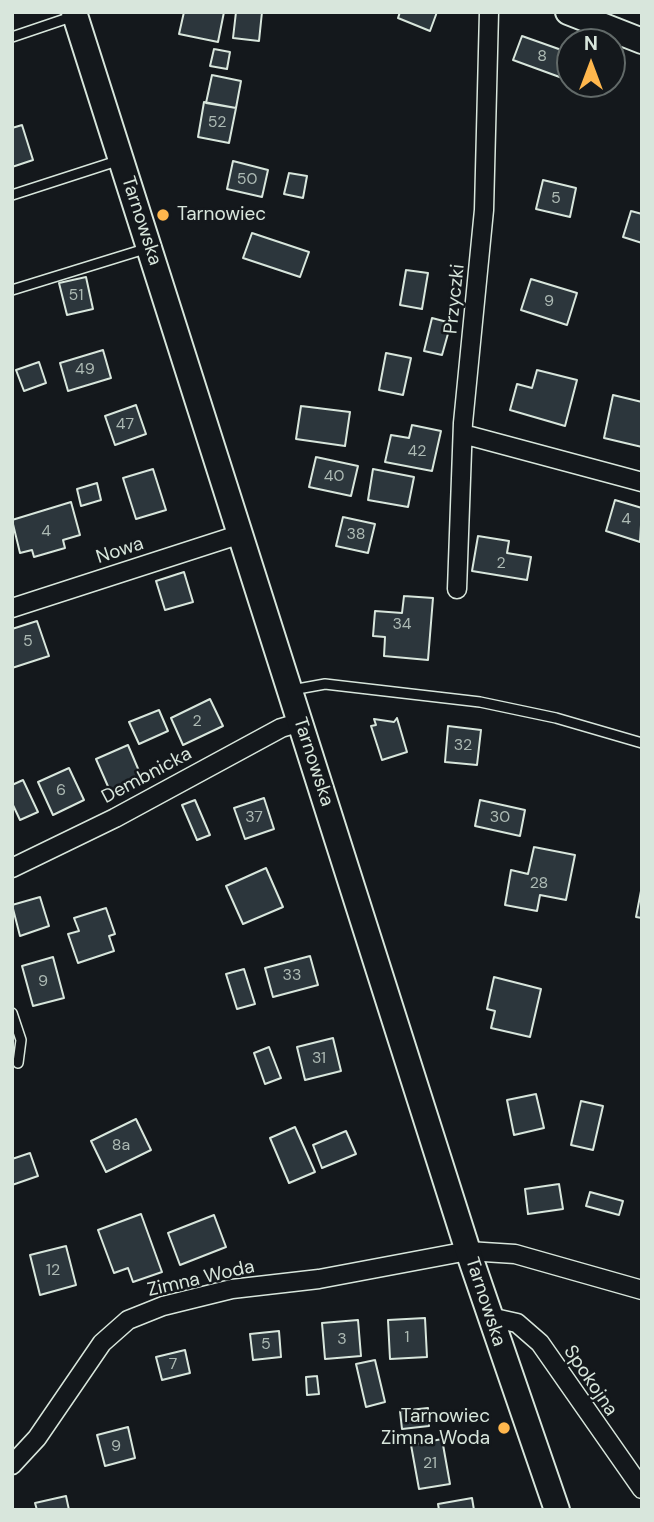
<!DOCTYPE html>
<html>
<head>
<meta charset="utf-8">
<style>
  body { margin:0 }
  #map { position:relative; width:654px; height:1522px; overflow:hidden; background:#14181c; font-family:"DM Sans",sans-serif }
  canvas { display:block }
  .frame { position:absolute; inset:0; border:14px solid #d8e6dc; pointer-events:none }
  .north { position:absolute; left:556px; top:28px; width:70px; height:70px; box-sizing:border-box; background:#14181c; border:2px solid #626a69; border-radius:50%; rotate:0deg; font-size:19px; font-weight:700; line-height:28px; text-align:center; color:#d8e6dc }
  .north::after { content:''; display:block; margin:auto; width:24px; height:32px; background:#ffb74d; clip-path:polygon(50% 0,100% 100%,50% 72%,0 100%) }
</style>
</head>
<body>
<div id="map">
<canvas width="654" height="1522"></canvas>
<div class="frame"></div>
<div class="north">N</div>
</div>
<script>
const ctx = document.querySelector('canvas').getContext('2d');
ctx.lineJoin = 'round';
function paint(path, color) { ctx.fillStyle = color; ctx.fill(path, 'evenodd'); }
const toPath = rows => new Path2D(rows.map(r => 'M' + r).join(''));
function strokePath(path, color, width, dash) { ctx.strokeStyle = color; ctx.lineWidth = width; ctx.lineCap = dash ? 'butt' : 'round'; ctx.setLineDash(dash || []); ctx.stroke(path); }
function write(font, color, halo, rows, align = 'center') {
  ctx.font = font + ' "DM Sans",sans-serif'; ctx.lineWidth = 5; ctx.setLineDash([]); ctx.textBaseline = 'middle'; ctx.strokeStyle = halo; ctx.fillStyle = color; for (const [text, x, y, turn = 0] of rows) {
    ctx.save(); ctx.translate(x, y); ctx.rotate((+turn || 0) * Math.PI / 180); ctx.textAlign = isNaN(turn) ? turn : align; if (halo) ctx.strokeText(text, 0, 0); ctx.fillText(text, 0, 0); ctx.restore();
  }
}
const building = toPath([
  [184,12,224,12,218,42,179,34,184,12],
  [236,12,262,12,259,41,233,38,236,12],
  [400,12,437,12,430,31,398,18,400,12],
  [522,36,570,53,565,79,513,60,522,36],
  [214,49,230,52,227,69,210,66,214,49],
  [212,75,241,81,236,108,206,103,212,75],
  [204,102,236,108,229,143,198,137,204,102],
  [22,125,33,160,12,167,12,128,22,125],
  [233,161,268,170,262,197,227,189,233,161],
  [289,173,307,176,303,198,284,194,289,173],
  [543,180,576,188,570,217,536,209,543,180],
  [631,211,642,214,642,243,623,237,631,211],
  [252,233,309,252,300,277,243,258,252,233],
  [406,270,428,273,422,309,400,305,406,270],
  [86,277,93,309,67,315,59,283,86,277],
  [531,279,577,293,567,325,521,310,531,279],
  [432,318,451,323,442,355,424,351,432,318],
  [103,350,111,378,68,391,60,363,103,350],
  [386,353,411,358,403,395,379,390,386,353],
  [39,362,46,383,24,391,16,370,39,362],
  [537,370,577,380,565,426,510,410,517,384,532,388,537,370],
  [613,395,642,402,642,447,604,438,613,395],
  [136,405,146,434,115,445,105,416,136,405],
  [301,406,350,412,345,446,296,439,301,406],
  [412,425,441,431,432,471,385,462,391,435,409,438,412,425],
  [316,457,358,466,351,496,309,487,316,457],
  [153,469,166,510,136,519,123,478,153,469],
  [373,469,414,477,408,507,368,500,373,469],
  [97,483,101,500,81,506,77,489,97,483],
  [615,500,642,508,640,542,606,531,615,500],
  [71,502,80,535,63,540,65,548,34,557,32,550,20,553,12,520,71,502],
  [343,517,375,524,368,553,336,546,343,517],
  [478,536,509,541,507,553,531,557,527,580,472,571,478,536],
  [184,572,193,602,165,610,156,581,184,572],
  [404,596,433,598,428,660,384,656,385,637,373,636,375,611,402,613,404,596],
  [37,621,49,656,12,668,12,629,37,621],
  [210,699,223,726,183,745,171,718,210,699],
  [159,710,168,731,139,744,129,722,159,710],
  [397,718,407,752,382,760,371,726,376,725,374,719,394,722,397,718],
  [448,726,481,730,477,765,445,762,448,726],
  [128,745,142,778,110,791,96,759,128,745],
  [69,768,84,800,53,815,38,782,69,768],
  [23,780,38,812,20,820,12,803,12,785,23,780],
  [264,798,274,829,245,839,234,808,264,798],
  [195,800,210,835,197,840,182,805,195,800],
  [480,800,525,810,520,836,475,826,480,800],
  [534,847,575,855,566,900,540,895,537,911,505,905,511,870,528,874,534,847],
  [266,868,283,907,243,924,226,886,266,868],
  [641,891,642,891,642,918,636,917,641,891],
  [40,897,49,926,20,936,12,905,40,897],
  [106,908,115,934,109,936,114,951,78,963,68,934,79,931,74,918,106,908],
  [310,956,318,985,273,997,265,968,310,956],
  [53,957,64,998,33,1006,22,966,53,957],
  [244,969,255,1004,237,1009,226,974,244,969],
  [494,977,541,989,530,1037,491,1028,495,1011,487,1009,494,977],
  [333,1038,341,1071,305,1080,297,1047,333,1038],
  [269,1047,281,1078,265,1084,254,1053,269,1047],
  [536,1094,544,1128,514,1135,507,1100,536,1094],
  [581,1101,603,1106,593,1150,571,1145,581,1101],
  [136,1119,151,1150,106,1172,91,1141,136,1119],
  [295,1127,315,1172,289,1183,270,1138,295,1127],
  [346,1131,356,1154,322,1168,313,1145,346,1131],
  [30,1153,38,1176,12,1185,12,1159,30,1153],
  [559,1184,563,1209,528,1214,525,1189,559,1184],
  [590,1192,623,1201,619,1215,586,1206,590,1192],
  [141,1214,162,1272,133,1282,128,1268,114,1273,98,1230,141,1214],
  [214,1215,226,1247,180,1265,168,1233,214,1215],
  [66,1246,76,1285,40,1295,30,1255,66,1246],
  [425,1318,427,1357,390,1359,388,1320,425,1318],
  [358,1320,361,1356,325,1359,322,1323,358,1320],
  [279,1331,281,1357,253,1360,250,1334,279,1331],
  [185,1350,190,1373,162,1380,156,1357,185,1350],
  [375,1360,385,1402,366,1407,356,1364,375,1360],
  [317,1376,319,1394,307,1395,306,1377,317,1376],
  [428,1408,429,1426,402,1429,400,1411,428,1408],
  [128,1427,135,1458,105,1466,97,1435,128,1427],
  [442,1439,450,1484,419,1489,411,1445,442,1439],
  [66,1496,69,1510,37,1510,35,1503,66,1496],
  [472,1498,474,1510,439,1510,438,1504,472,1498]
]);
const lane = toPath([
  [12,37,74,16],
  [12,195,120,160],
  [12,290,148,248],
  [292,690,325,684,480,702,556,718,642,743],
  [12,1013,21,1040,18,1063]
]);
const street = toPath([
  [463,434,642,482],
  [457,589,463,423,484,210,489,12],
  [12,608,241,534],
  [12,868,115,818,281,728,301,722],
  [490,1317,517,1323,540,1343,642,1489],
  [12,1465,37,1438,102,1343,128,1320,163,1306,232,1289,319,1279,468,1251,515,1254,642,1290]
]);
const secondary = toPath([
  [74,12,468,1251,557,1510],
  [568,12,642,41]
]);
const markers = [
  [163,215,7,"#ffb74d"],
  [504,1428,7,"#ffb74d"]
];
const numberNames = [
  ["8",542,57],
  ["52",217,123],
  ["50",247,180],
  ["5",556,199],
  ["51",76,296],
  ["9",549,302],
  ["49",85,370],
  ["47",125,425],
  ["42",417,452],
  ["40",334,477],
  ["4",626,520],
  ["4",46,532],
  ["38",356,535],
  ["2",501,564],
  ["34",402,625],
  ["5",28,642],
  ["2",197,722],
  ["32",463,746],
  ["6",61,791],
  ["37",254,818],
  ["30",500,818],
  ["28",539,884],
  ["33",292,976],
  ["9",43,982],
  ["31",319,1059],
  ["8a",121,1146],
  ["12",53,1271],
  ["1",407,1338],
  ["3",342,1340],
  ["5",266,1345],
  ["7",173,1365],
  ["9",116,1447],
  ["21",430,1464]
];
const poiNames = [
  ["Tarnowiec",177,215],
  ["Tarnowiec",490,1417,"right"],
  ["Zimna Woda",490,1439,"right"]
];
const streetNames = [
  ["Tarnowska",141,221,72],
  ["Przyczki",455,299,-84],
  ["Nowa",120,551,-18],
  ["Tarnowska",313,762,72],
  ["Dembnicka",147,776,-28],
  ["Zimna Woda",201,1279,-13],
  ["Tarnowska",485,1302,72],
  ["Spokojna",590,1381,56]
];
paint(building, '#2c363c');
strokePath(building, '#d8e6dc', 2);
strokePath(lane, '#d8e6dc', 12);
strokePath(street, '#d8e6dc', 21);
strokePath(secondary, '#d8e6dc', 28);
strokePath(lane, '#14181c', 9);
strokePath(street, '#14181c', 18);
strokePath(secondary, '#14181c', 24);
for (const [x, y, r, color] of markers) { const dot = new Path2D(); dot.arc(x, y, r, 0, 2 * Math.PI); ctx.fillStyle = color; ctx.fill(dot); strokePath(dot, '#14181c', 2.5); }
write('16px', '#adbab4', null, numberNames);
write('19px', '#d8e6dc', '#14181c', poiNames, 'left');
write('19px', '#d8e6dc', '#14181c', streetNames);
</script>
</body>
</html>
